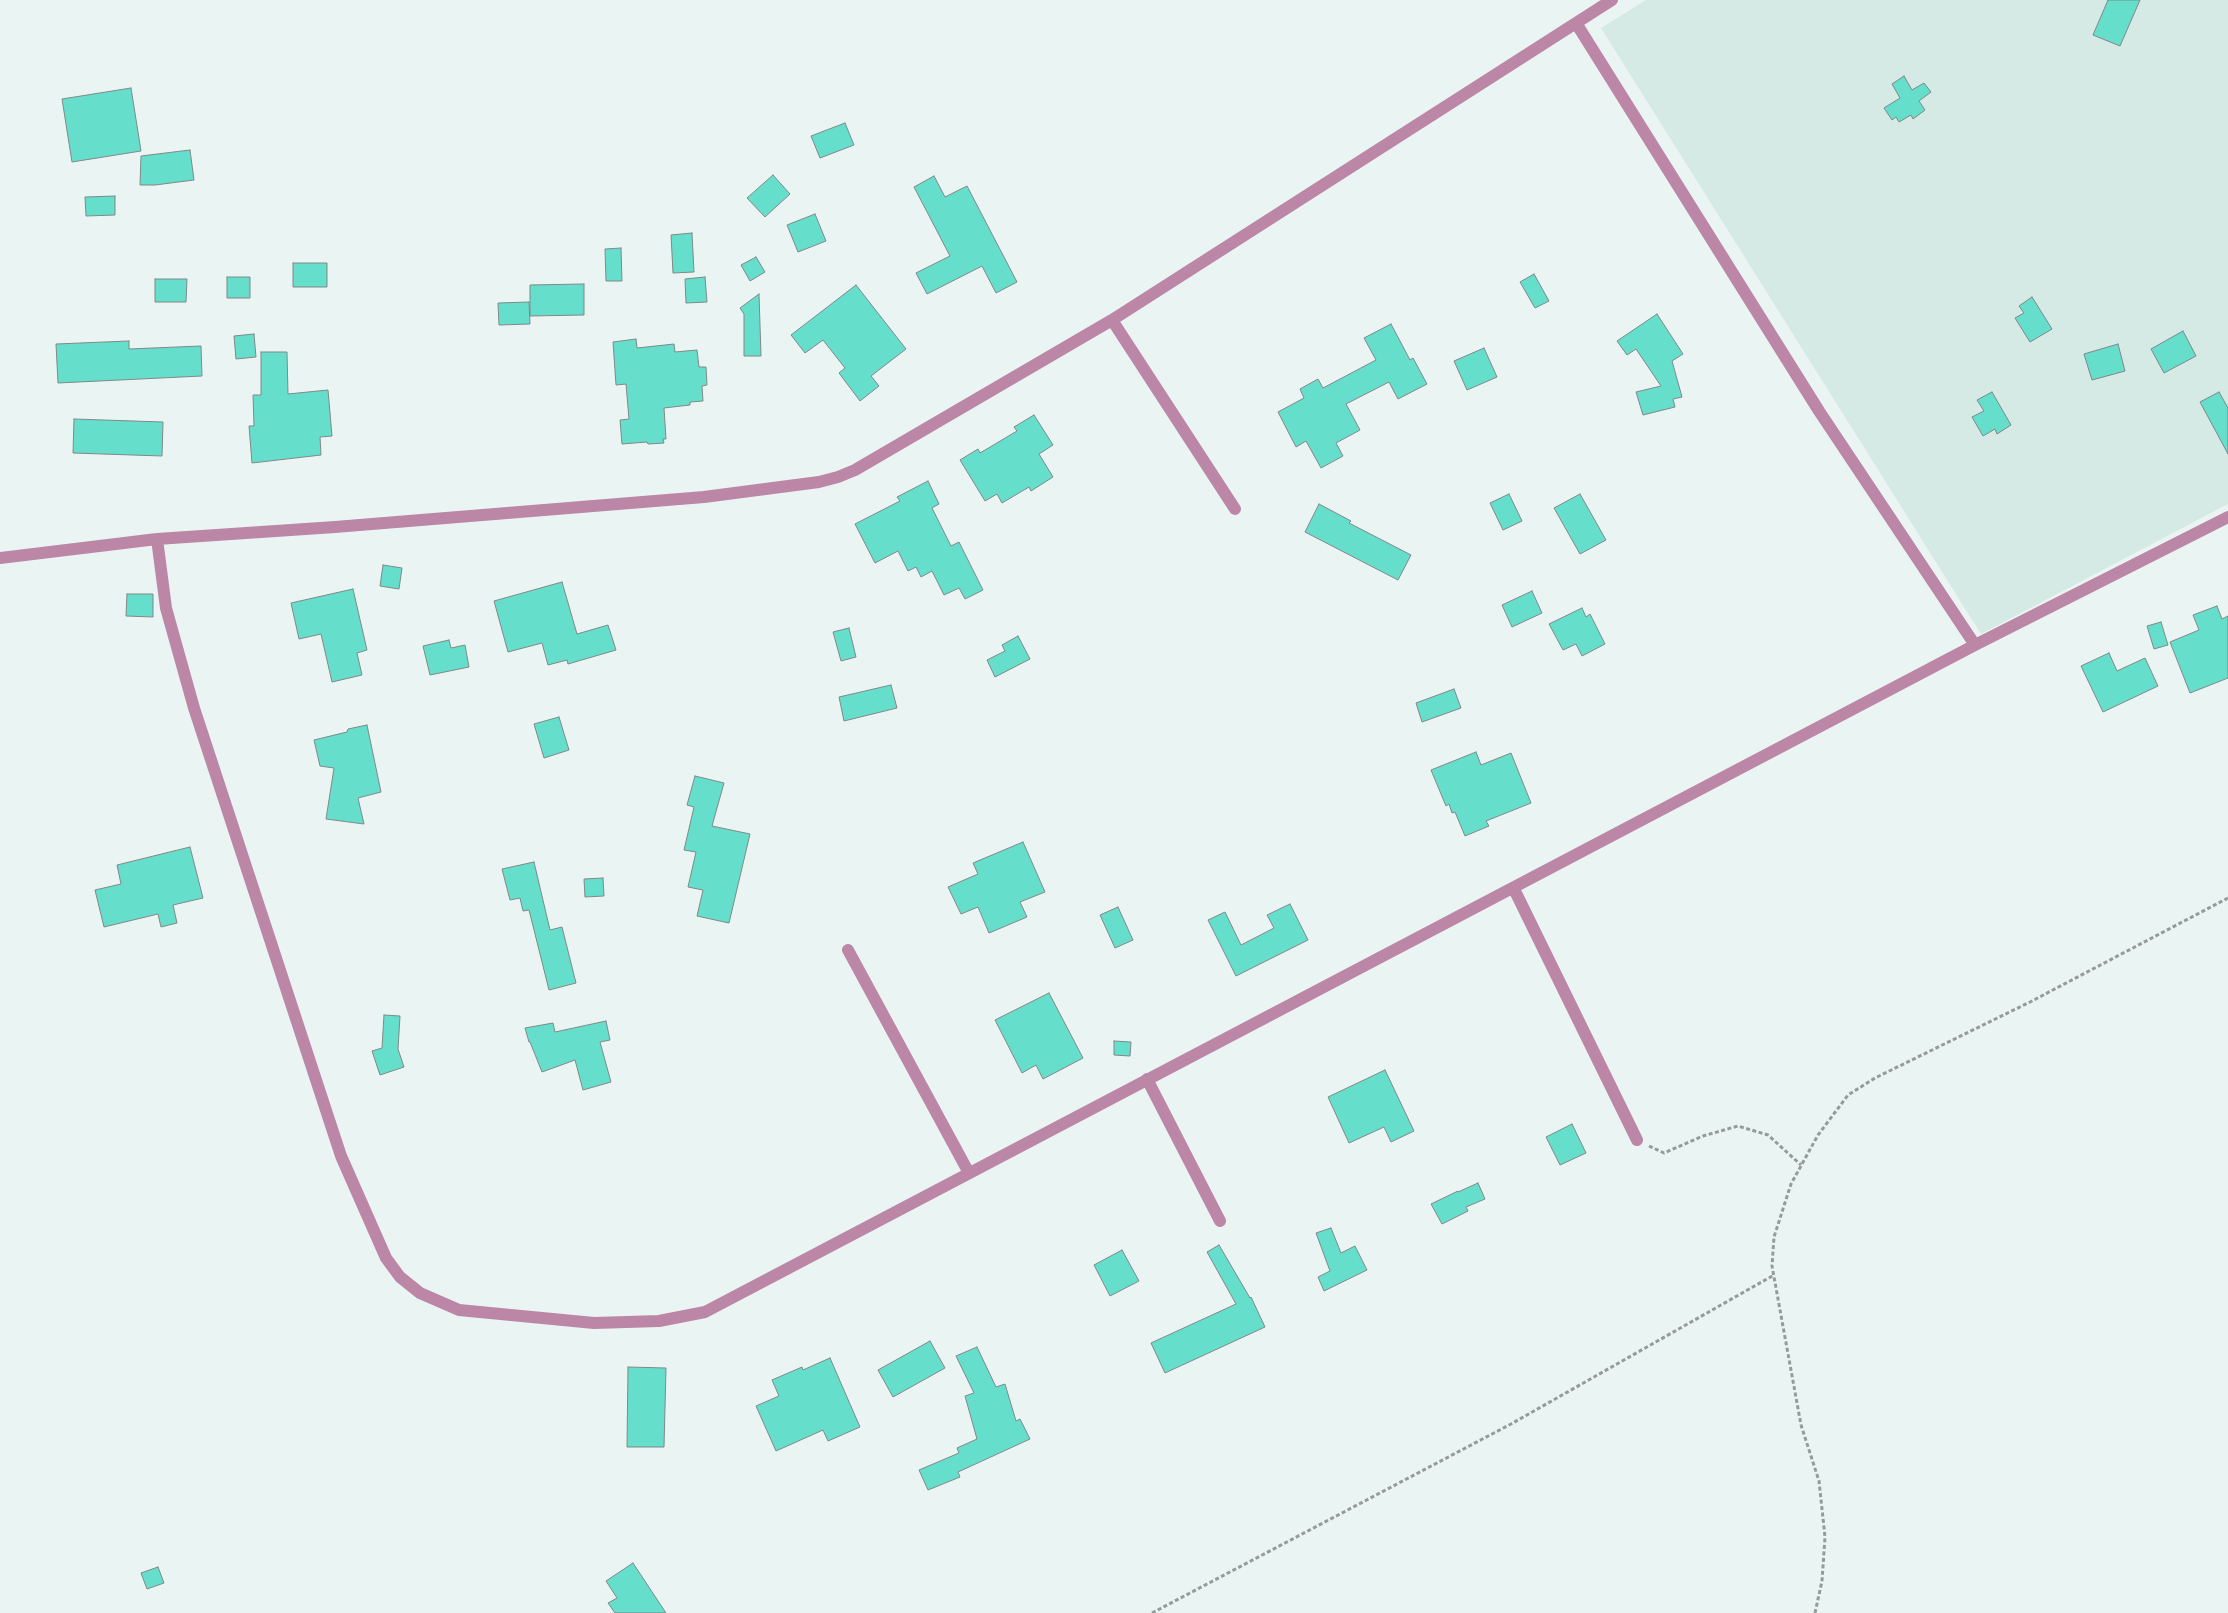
<!DOCTYPE html>
<html>
<head>
<meta charset="utf-8">
<style>
  body { margin:0 }
  canvas { display:block; background:#eaf5f3 }
</style>
</head>
<body>
<canvas width="2228" height="1613"></canvas>
<script>
const ctx = document.querySelector('canvas').getContext('2d');
ctx.lineJoin = 'round';
function paint(path, color) { ctx.fillStyle = color; ctx.fill(path, 'evenodd'); }
const toPath = rows => new Path2D(rows.map(r => 'M' + r).join(''));
function strokePath(path, color, width, dash) { ctx.strokeStyle = color; ctx.lineWidth = width; ctx.lineCap = dash ? 'butt' : 'round'; ctx.setLineDash(dash || []); ctx.stroke(path); }
const built = toPath([
  [1646,0,2228,0,2228,504,1981,634,1601,28]
]);
const building = toPath([
  [2108,0,2140,0,2120,46,2093,35,2108,0],
  [1904,76,1912,90,1924,83,1931,92,1919,101,1925,110,1913,119,1911,115,1899,122,1896,117,1892,120,1884,108,1900,98,1892,84,1904,76],
  [131,88,141,151,72,162,62,99,131,88],
  [845,123,854,145,820,158,811,136,845,123],
  [190,150,194,180,155,185,140,185,141,156,190,150],
  [773,175,790,194,765,217,747,198,773,175],
  [934,176,945,197,967,186,1017,282,996,293,982,266,927,294,916,273,950,256,914,187,934,176],
  [115,196,115,215,86,216,85,197,115,196],
  [815,214,826,241,798,252,787,225,815,214],
  [692,233,694,272,673,273,671,235,692,233],
  [621,248,622,281,606,281,605,249,621,248],
  [756,257,765,272,750,281,741,265,756,257],
  [293,263,327,263,327,287,293,287,293,263],
  [1534,274,1549,301,1535,308,1520,282,1534,274],
  [227,277,250,277,250,298,227,298,227,277],
  [705,277,707,302,686,303,685,279,705,277],
  [155,279,187,279,186,302,155,302,155,279],
  [584,284,584,315,530,316,530,285,584,284],
  [856,285,906,349,871,376,879,386,860,401,839,373,845,368,823,340,805,353,791,335,856,285],
  [759,294,761,356,744,356,744,314,740,308,759,294],
  [2032,297,2052,329,2030,342,2015,318,2024,313,2019,306,2032,297],
  [529,302,530,324,499,325,498,303,529,302],
  [1657,314,1683,354,1672,361,1682,397,1673,399,1675,407,1643,415,1636,392,1661,386,1636,349,1627,355,1617,341,1657,314],
  [1391,324,1410,360,1413,358,1427,384,1398,399,1389,382,1346,404,1360,430,1336,443,1343,456,1321,468,1306,441,1296,447,1278,412,1304,398,1300,389,1318,379,1323,388,1376,360,1364,338,1391,324],
  [2183,331,2196,356,2164,373,2151,349,2183,331],
  [254,334,256,357,236,359,234,336,254,334],
  [636,339,637,348,674,344,675,352,697,350,699,367,706,367,707,385,702,386,703,401,690,402,690,405,664,408,666,439,663,439,664,443,648,444,647,442,622,444,620,420,629,419,626,384,616,385,613,342,636,339],
  [129,341,129,349,201,346,202,376,58,383,56,344,129,341],
  [2118,344,2125,371,2092,380,2084,354,2118,344],
  [1484,348,1497,377,1467,390,1454,361,1484,348],
  [261,352,287,352,288,394,328,390,332,436,320,437,321,455,252,463,249,426,254,426,253,395,261,395,261,352],
  [1992,392,2011,425,1997,434,1995,429,1983,436,1972,417,1984,411,1977,400,1992,392],
  [2219,392,2228,408,2228,454,2200,402,2219,392],
  [1034,415,1053,445,1039,454,1053,477,1031,491,1029,487,1002,503,997,494,985,501,960,460,978,449,980,453,1017,431,1014,427,1034,415],
  [74,419,163,422,162,456,73,453,74,419],
  [928,481,939,504,932,508,951,546,959,542,983,590,965,599,959,588,944,595,932,571,921,577,916,567,908,571,898,551,875,563,855,524,900,501,897,497,928,481],
  [1509,494,1522,521,1503,530,1490,503,1509,494],
  [1580,494,1606,540,1580,554,1554,508,1580,494],
  [1319,504,1351,521,1349,523,1411,555,1398,580,1305,532,1319,504],
  [383,565,402,568,399,589,380,586,383,565],
  [562,582,577,634,608,625,616,650,568,664,567,660,548,665,542,643,508,652,494,601,562,582],
  [353,589,367,650,357,653,362,675,332,682,321,634,299,639,291,603,353,589],
  [1532,591,1542,613,1512,627,1502,605,1532,591],
  [127,594,153,594,153,617,126,616,127,594],
  [2217,606,2222,619,2228,616,2228,678,2190,693,2170,642,2199,630,2193,615,2217,606],
  [1582,608,1586,617,1590,614,1605,644,1582,656,1576,644,1563,650,1549,624,1582,608],
  [2161,622,2168,645,2154,649,2147,626,2161,622],
  [849,628,856,657,841,661,833,632,849,628],
  [1018,636,1030,659,995,677,987,660,1005,651,1002,645,1018,636],
  [449,640,451,648,465,645,469,667,430,675,423,646,449,640],
  [2109,653,2117,671,2145,658,2158,686,2103,712,2081,666,2109,653],
  [891,685,897,708,844,721,839,697,891,685],
  [1454,689,1461,708,1422,722,1416,703,1454,689],
  [559,717,569,750,544,758,534,724,559,717],
  [367,725,381,792,358,798,364,824,326,819,334,768,320,766,314,740,347,732,348,729,367,725],
  [1476,752,1481,765,1511,753,1531,803,1486,821,1489,826,1465,836,1455,812,1452,813,1449,804,1446,806,1431,770,1476,752],
  [695,776,724,783,712,826,750,834,729,923,697,916,703,890,688,887,696,852,684,850,694,807,687,805,695,776],
  [1023,842,1045,892,1020,902,1027,917,989,933,978,907,961,914,948,887,978,874,973,863,1023,842],
  [190,847,203,898,173,905,177,923,161,927,158,914,104,927,95,890,121,884,117,865,190,847],
  [534,862,550,930,562,927,576,983,549,990,529,910,523,911,520,898,510,900,502,869,534,862],
  [603,878,604,896,585,897,584,879,603,878],
  [1290,904,1308,940,1236,976,1208,920,1225,912,1241,945,1274,928,1267,915,1290,904],
  [1118,907,1133,940,1115,948,1100,915,1118,907],
  [1049,993,1083,1058,1043,1079,1036,1065,1022,1073,995,1020,1049,993],
  [384,1015,400,1016,398,1049,404,1067,380,1075,372,1051,382,1048,384,1015],
  [606,1021,610,1040,600,1042,611,1082,583,1090,575,1060,542,1072,530,1042,529,1042,525,1028,553,1023,555,1032,606,1021],
  [1114,1041,1131,1042,1130,1056,1114,1055,1114,1041],
  [1385,1070,1414,1131,1391,1142,1384,1127,1349,1143,1328,1097,1385,1070],
  [1572,1124,1586,1153,1560,1165,1546,1137,1572,1124],
  [1478,1183,1485,1199,1466,1207,1468,1211,1442,1224,1431,1204,1458,1191,1458,1192,1478,1183],
  [1331,1228,1341,1253,1355,1246,1367,1270,1324,1291,1318,1277,1330,1271,1316,1233,1331,1228],
  [1219,1245,1250,1298,1251,1297,1265,1327,1165,1373,1151,1343,1236,1304,1207,1252,1219,1245],
  [1122,1250,1139,1281,1110,1296,1094,1265,1122,1250],
  [930,1341,945,1368,893,1397,878,1370,930,1341],
  [977,1347,996,1387,1005,1384,1016,1421,1020,1419,1030,1439,958,1472,960,1477,928,1490,919,1470,959,1453,957,1448,977,1439,965,1396,974,1393,956,1356,977,1347],
  [830,1358,860,1427,828,1441,823,1430,776,1451,756,1406,779,1396,772,1380,802,1367,803,1370,830,1358],
  [628,1367,666,1368,664,1447,627,1447,628,1367],
  [633,1563,666,1613,615,1613,608,1603,617,1598,606,1581,633,1563],
  [158,1567,164,1583,147,1589,141,1573,158,1567]
]);
const path = toPath([
  [1649,1146,1664,1153,1703,1136,1738,1126,1768,1135,1801,1165],
  [1152,1613,1511,1424,1774,1275],
  [1815,1613,1822,1581,1825,1537,1819,1481,1801,1425,1772,1266,1774,1237,1791,1184,1818,1135,1848,1095,1875,1078,2030,1002,2228,898]
]);
const minor = toPath([
  [1576,23,1819,411,1975,645],
  [1112,320,1235,509],
  [157,539,166,608,194,708,341,1156,386,1258,400,1277,420,1293,459,1310,594,1323,659,1321,705,1312,1975,645,2228,517],
  [0,558,157,539,335,527,704,497,819,482,838,477,855,470,1112,320,1612,0],
  [1514,889,1637,1140],
  [848,950,969,1173],
  [1147,1079,1220,1221]
]);
paint(built, '#d5e9e5');
paint(building, '#66decc');
strokePath(building, '#7f8987', 1);
strokePath(path, '#949c9a', 3, [4, 2.5]);
strokePath(minor, '#bc87a7', 12);
</script>
</body>
</html>
